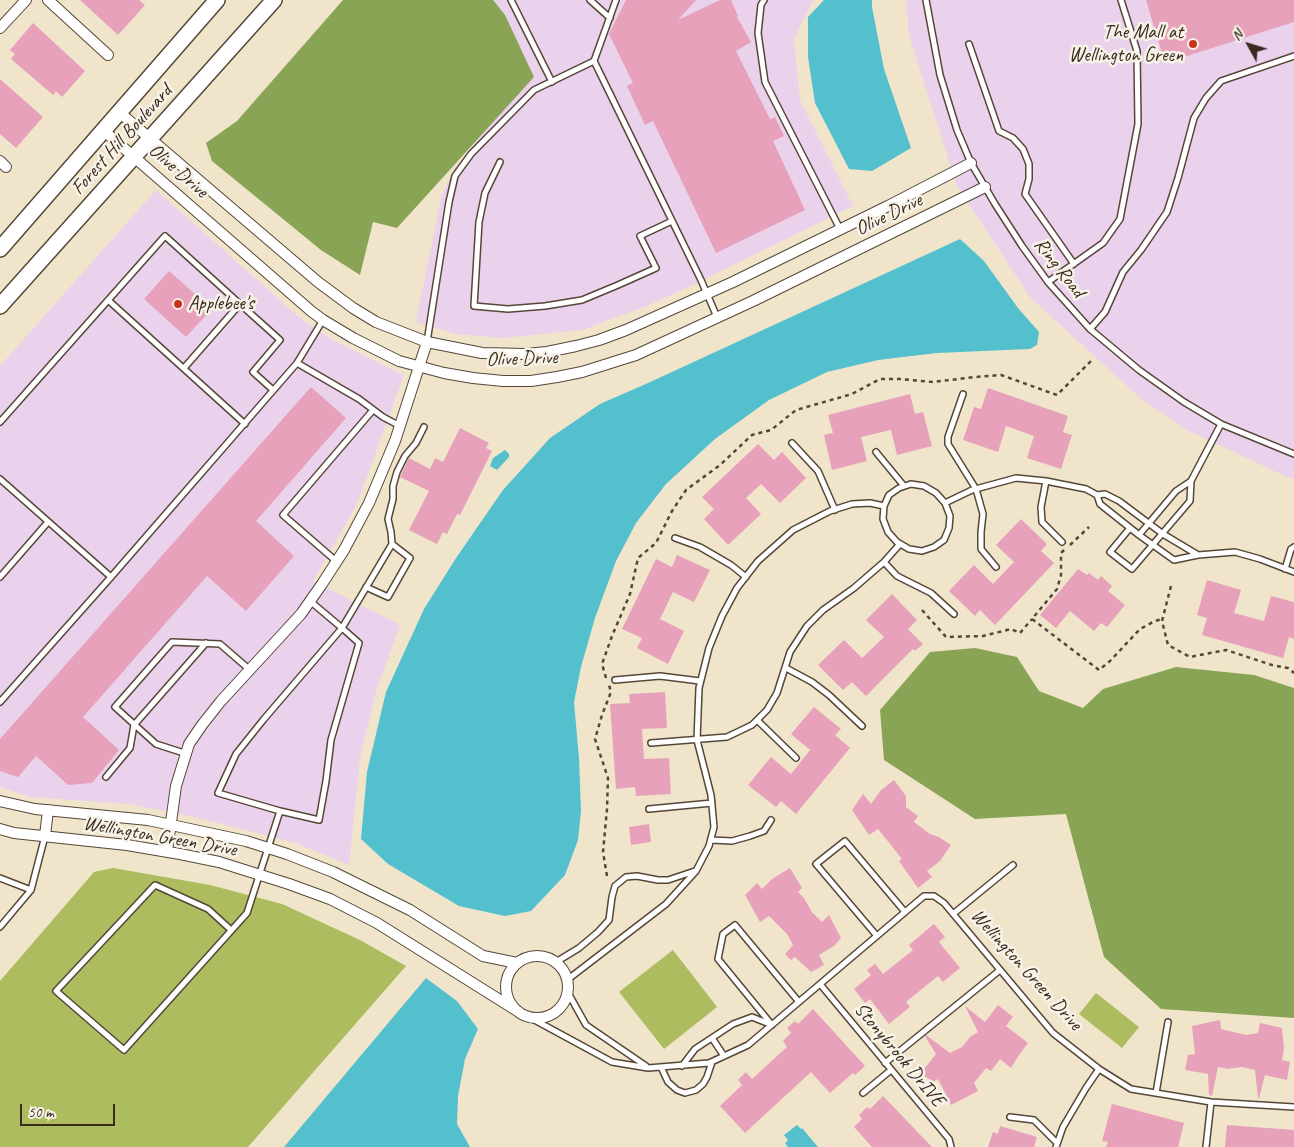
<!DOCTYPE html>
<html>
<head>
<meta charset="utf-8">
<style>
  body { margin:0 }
  #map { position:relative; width:1294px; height:1147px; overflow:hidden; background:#f0e5cb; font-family:Caveat,sans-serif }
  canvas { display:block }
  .north { position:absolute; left:1224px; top:20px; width:50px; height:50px; -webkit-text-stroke:4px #f7f3e8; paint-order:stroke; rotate:309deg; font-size:14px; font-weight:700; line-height:20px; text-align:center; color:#3b2a1e }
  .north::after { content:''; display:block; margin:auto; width:18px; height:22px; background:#3b2a1e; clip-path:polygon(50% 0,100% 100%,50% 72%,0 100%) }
  .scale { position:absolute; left:20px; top:1104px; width:95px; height:22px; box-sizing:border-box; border:2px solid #3b2a1e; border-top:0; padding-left:6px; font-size:15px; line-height:18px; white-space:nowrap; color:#3b2a1e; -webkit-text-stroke:4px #f7f3e8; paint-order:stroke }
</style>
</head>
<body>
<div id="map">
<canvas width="1294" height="1147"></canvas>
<div class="north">N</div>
<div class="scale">50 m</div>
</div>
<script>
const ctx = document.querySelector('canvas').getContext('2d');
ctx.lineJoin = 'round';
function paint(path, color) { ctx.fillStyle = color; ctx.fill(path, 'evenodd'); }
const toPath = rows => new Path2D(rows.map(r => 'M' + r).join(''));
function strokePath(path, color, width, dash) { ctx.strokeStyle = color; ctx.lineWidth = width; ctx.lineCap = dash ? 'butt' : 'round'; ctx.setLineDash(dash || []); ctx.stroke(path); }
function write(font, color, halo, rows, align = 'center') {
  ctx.font = font + ' Caveat,sans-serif'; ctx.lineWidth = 5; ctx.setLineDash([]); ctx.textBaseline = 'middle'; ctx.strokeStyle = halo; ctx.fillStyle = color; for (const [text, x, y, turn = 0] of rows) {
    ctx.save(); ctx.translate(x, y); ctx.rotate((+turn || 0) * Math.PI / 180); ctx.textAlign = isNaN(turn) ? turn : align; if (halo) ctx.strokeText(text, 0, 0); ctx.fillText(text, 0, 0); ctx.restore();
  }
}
const built = toPath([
  [490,0,813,0,794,39,800,100,853,206,678,292,644,307,582,330,503,338,456,334,416,322,442,194,456,167,527,76],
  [906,0,1294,0,1294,478,1285,476,1187,430,1139,397,1030,297,957,186,909,36],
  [156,190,300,318,333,340,404,375,357,504,313,581,400,625,377,689,360,758,349,865,296,843,195,817,129,804,30,797,0,787,0,366]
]);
const green = toPath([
  [113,868,210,885,282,904,360,940,406,966,248,1147,0,1147,0,981,94,872],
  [673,950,717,1007,664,1049,619,992],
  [1096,993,1139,1027,1122,1048,1079,1014]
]);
const forest = toPath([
  [343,0,493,0,505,15,534,77,397,228,373,222,360,275,321,250,212,161,206,143,237,121],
  [975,648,1017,657,1039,691,1083,708,1103,689,1176,667,1254,675,1294,688,1294,1018,1161,1009,1104,957,1066,814,975,819,884,760,880,710,930,652]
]);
const water = toPath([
  [824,0,872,0,872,7,884,69,911,148,872,171,849,169,815,103,808,57,808,17],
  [960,239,984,261,1018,308,1039,332,1037,345,1030,349,937,353,878,360,827,372,769,400,715,439,666,484,636,523,616,561,595,618,581,667,574,702,579,758,581,811,578,840,565,875,531,911,505,916,459,906,388,864,361,839,367,772,386,692,424,609,456,558,503,490,550,438,600,404,648,383],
  [505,450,509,454,509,457,497,470,490,466,493,458],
  [426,978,457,1001,478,1029,465,1059,458,1096,457,1124,470,1147,284,1147],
  [797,1125,801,1129,802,1128,818,1147,788,1147,785,1143,788,1140,784,1135]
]);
const building = toPath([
  [80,0,139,0,145,5,118,35],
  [626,0,696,0,678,20,720,0,731,0,738,16,737,17,751,42,736,51,770,119,775,117,784,136,773,141,805,210,716,253,653,121,645,125,627,86,633,83,609,34],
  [1146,0,1294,0,1294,22,1165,63],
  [33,23,85,71,62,97,56,91,53,95,11,59,15,54,10,50],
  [0,79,43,117,16,148,0,134],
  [169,271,212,309,186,337,144,299],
  [311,387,346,418,256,521,294,556,246,611,207,576,83,717,119,750,92,783,68,785,36,756,18,777,0,771,0,739],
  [988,388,1068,416,1063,432,1072,435,1061,469,1027,458,1034,436,1006,426,998,452,963,440,974,407,981,409],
  [910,394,915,414,923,412,932,446,897,455,891,430,861,437,867,461,832,470,824,435,833,433,828,415],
  [460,428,489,443,486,448,492,451,460,515,457,514,447,534,443,532,437,544,409,530,429,491,400,477,409,458,430,469,435,458,443,462],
  [758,444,774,460,782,452,806,478,780,503,761,484,746,498,761,514,728,545,704,519,714,509,702,497],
  [1021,519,1047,544,1041,551,1054,563,995,625,980,610,975,616,949,591,974,565,993,584,1014,562,996,545],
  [677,555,710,570,694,602,673,592,660,619,684,631,668,664,637,648,642,638,622,629,656,559,672,567],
  [1078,569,1087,575,1089,573,1098,580,1101,576,1112,586,1108,591,1125,605,1107,627,1101,623,1094,631,1070,611,1056,628,1040,615],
  [1207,580,1241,590,1234,613,1264,621,1271,596,1294,602,1294,639,1289,637,1283,658,1202,635,1207,618,1197,615],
  [892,594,917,620,908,629,923,644,915,651,913,649,866,696,852,682,843,690,818,665,844,640,862,658,884,637,866,620],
  [665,692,667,728,642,729,644,759,669,758,671,794,636,796,635,787,616,789,610,704,630,703,629,694],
  [814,707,841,729,835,735,850,748,796,814,781,801,776,807,748,785,771,757,791,774,810,750,791,734],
  [894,780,906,796,906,807,918,816,914,822,930,834,939,837,951,845,940,861,927,871,932,877,918,888,899,861,902,859,878,829,869,835,852,810,863,794,871,804,881,790],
  [649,824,651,842,631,845,629,827],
  [790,868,802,888,798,892,804,898,812,912,822,922,829,915,841,938,834,946,819,955,824,965,811,972,795,957,791,960,785,954,793,945,787,934,769,916,760,922,745,895,757,883,762,889,772,879],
  [934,924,945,937,939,942,960,968,943,982,938,976,906,1002,910,1007,889,1024,870,999,865,1003,854,989,871,975,867,970,875,964,883,974,913,950,909,945],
  [998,1005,1013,1017,1006,1026,1028,1043,1017,1058,1011,1068,1000,1059,991,1071,986,1068,974,1083,978,1091,951,1105,938,1079,933,1082,921,1073,936,1054,925,1036,926,1035,950,1053,962,1047,970,1037,978,1032,965,1006,985,1022],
  [813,1009,865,1066,855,1075,853,1073,830,1093,811,1072,745,1133,720,1106,742,1085,738,1080,746,1072,752,1079,787,1047,783,1041,791,1033,787,1028,795,1021,798,1024],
  [1220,1020,1221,1029,1246,1035,1258,1033,1260,1023,1282,1028,1284,1048,1282,1060,1290,1062,1287,1080,1265,1075,1259,1098,1258,1098,1255,1070,1242,1067,1227,1069,1218,1067,1212,1096,1209,1095,1208,1074,1185,1070,1188,1055,1195,1054,1192,1026],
  [883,1096,932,1147,872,1147,854,1127,862,1119,859,1115,867,1107,870,1109],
  [1112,1104,1184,1123,1178,1147,1106,1147,1108,1142,1102,1141],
  [1227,1125,1294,1130,1294,1147,1225,1147],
  [1000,1126,1037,1137,1034,1147,988,1147,993,1132,998,1134]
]);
const path = toPath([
  [1070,545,1089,527],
  [1064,550,1061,553,1061,575,1057,589,1032,619,1099,670,1110,661,1140,629,1155,621,1163,619],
  [1171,586,1162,621,1168,645,1190,657,1226,650,1272,665,1288,668,1294,673],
  [922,610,946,637,983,636,1011,629,1020,633,1032,619],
  [606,678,602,664,612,636,630,594,638,558,656,543,672,511,686,490,720,465,752,435,771,430,796,410,852,394,880,379,900,379,933,382,975,377,1001,375,1057,395,1093,359],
  [607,876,603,852,607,809,608,778,595,739,602,715,611,692,609,685]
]);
const lane = toPath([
  [511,0,552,82],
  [590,0,610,18],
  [616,0,594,61,701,280,717,317],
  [764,0,761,5,758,33,765,82,840,229],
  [926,0,940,75,957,130,971,163,995,204,1022,246,1048,282,1090,329,1139,370,1184,402,1221,424,1294,454],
  [969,44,999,131,1013,138,1023,149,1029,164,1029,179,1025,194,1074,264],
  [500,162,485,193,479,222,474,306,508,309,545,306,582,300,618,285,656,268,640,236,672,221],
  [1048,282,1103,243,1120,219,1138,124,1137,51,1121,0],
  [108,300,245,424],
  [240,304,280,340,253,372,273,390],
  [1090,329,1105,312,1123,272,1141,250,1167,212,1178,178,1194,118,1206,98,1221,81,1294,56],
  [427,342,449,202,455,176,471,154,534,90,594,61],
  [297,363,359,399,383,417,400,426],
  [963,394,948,437,948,444,976,489,983,514,981,532,981,549,996,567],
  [0,422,165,236,240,304,184,368],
  [792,443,818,471,835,510],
  [876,452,904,486],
  [0,479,111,577],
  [1046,481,1041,507,1042,522,1062,542],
  [911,484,924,486,936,493,945,503,950,516,949,528,944,540,934,547,922,551,909,549,897,542,888,532,883,519,884,506,889,495,899,488,911,484],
  [1097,495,1100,504,1139,535,1174,560,1198,555,1235,552,1260,559,1294,572],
  [945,503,972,490,1016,478,1046,481,1086,489,1097,495,1105,494,1119,501,1163,534,1198,555],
  [1130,528,1110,552,1132,569,1190,501,1191,481],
  [1139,535,1176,491,1191,481,1221,424],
  [675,538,700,547,731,565,746,577],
  [336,561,283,515,373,410],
  [884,562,897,576,931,593,954,614],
  [1285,569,1291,549,1294,547],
  [0,577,48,522],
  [366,587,388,597,410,558,392,544],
  [310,601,342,628,392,544,391,532,388,519,393,499,393,486,397,472,405,456,416,443,424,427],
  [342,628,359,643,331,740,326,781,319,820,280,811,218,793,236,754,264,719,342,628],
  [786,668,812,682,829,695,862,726],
  [615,680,660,676,700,681],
  [0,702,111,577,297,363,323,320],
  [757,720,796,758],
  [651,743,727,737,752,725,767,710,777,693,790,652,807,626,823,610,854,588,884,562,900,544],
  [187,754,156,744,115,707,172,642,220,644,250,670],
  [106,777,130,748,134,725,206,643],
  [649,809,712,803],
  [711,840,732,841,750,836,764,831,771,820],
  [0,878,31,890],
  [953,914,1013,865],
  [0,927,31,890,45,836],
  [231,930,208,909,155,885,56,991,124,1050,247,913,280,811],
  [877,936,816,864,845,841,905,912],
  [556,962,579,948,598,932,609,920,612,897,615,886,626,877,637,876,658,880,668,880,695,871],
  [567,980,666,904,696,871,709,846,714,827,711,795,697,740,699,688,709,648,722,616,737,588,758,561,793,530,830,511,852,504,870,503,884,506],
  [820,984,949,1139,951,1147],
  [567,991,586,1025,646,1066],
  [529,1017,612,1062,648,1068,709,1063,748,1045,924,896,934,896,944,903,1053,1033,1099,1069,1131,1089,1211,1102,1294,1107],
  [772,1025,718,959,723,934,735,925,799,1002],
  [712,1038,724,1056],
  [885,1063,1000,970],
  [682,1066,695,1049,733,1024,752,1017,772,1025],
  [661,1067,668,1082,677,1090,685,1093,696,1090,703,1084,707,1077,712,1062],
  [863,1093,891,1070],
  [1156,1093,1168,1022],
  [1010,1117,1034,1120,1057,1143],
  [1056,1147,1063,1127,1086,1088,1099,1069],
  [1206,1147,1211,1102]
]);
const street = toPath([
  [48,0,108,55],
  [0,28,26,0],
  [119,112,318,282,353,308,376,322,427,342,482,353,526,354,547,352,576,346,599,340,626,330,733,282,888,206,971,163],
  [103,130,311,311,323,320,353,338,399,361,444,373,473,378,503,381,531,381,557,377,582,372,636,355,753,301,985,187],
  [0,161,6,167],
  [0,801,35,809,148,820,246,841,287,854,333,872,410,910,483,956,517,963],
  [0,829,14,833,127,845,180,854,219,862,289,884,330,899,377,923,519,1012],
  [45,836,48,810],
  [167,851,176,786,189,744,202,725,221,701,301,614,322,584,344,550,369,503,395,441,427,342],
  '506 987a31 31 0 1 1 62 0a31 31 0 1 1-62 0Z'
]);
const secondary = toPath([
  [0,249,217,0],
  [0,306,274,0]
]);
const markers = [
  [1193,44,5,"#c8321e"],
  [178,304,5,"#c8321e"]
];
const poiNames = [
  ["The Mall at",1183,33],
  ["Wellington Green",1183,56],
  ["Applebee's",188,304,"left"]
];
const streetNames = [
  ["Forest Hill Boulevard",122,140,-48],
  ["Olive Drive",178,171,41],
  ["Olive Drive",889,215,-26],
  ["Ring Road",1059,268,52],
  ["Olive Drive",522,359,-2],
  ["Wellington Green Drive",160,837,10],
  ["Wellington Green Drive",1026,970,48],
  ["Stonybrook DrIVE",899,1055,50]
];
paint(built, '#ead1ec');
paint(green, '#acbc5e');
paint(forest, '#89a455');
paint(water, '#54c0cd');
paint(building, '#e8a1ba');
strokePath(lane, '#564638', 8);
strokePath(street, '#564638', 12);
strokePath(secondary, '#564638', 18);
strokePath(path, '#564638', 2.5, [4, 4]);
strokePath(lane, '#fff', 5);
strokePath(street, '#fff', 10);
strokePath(secondary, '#fff', 15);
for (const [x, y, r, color] of markers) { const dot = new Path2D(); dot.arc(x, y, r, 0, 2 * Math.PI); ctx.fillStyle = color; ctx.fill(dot); strokePath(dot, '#f7f3e8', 2); }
write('20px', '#3b2a1e', '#f7f3e8', poiNames, 'right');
write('20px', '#3b2a1e', '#f7f3e8', streetNames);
</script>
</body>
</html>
